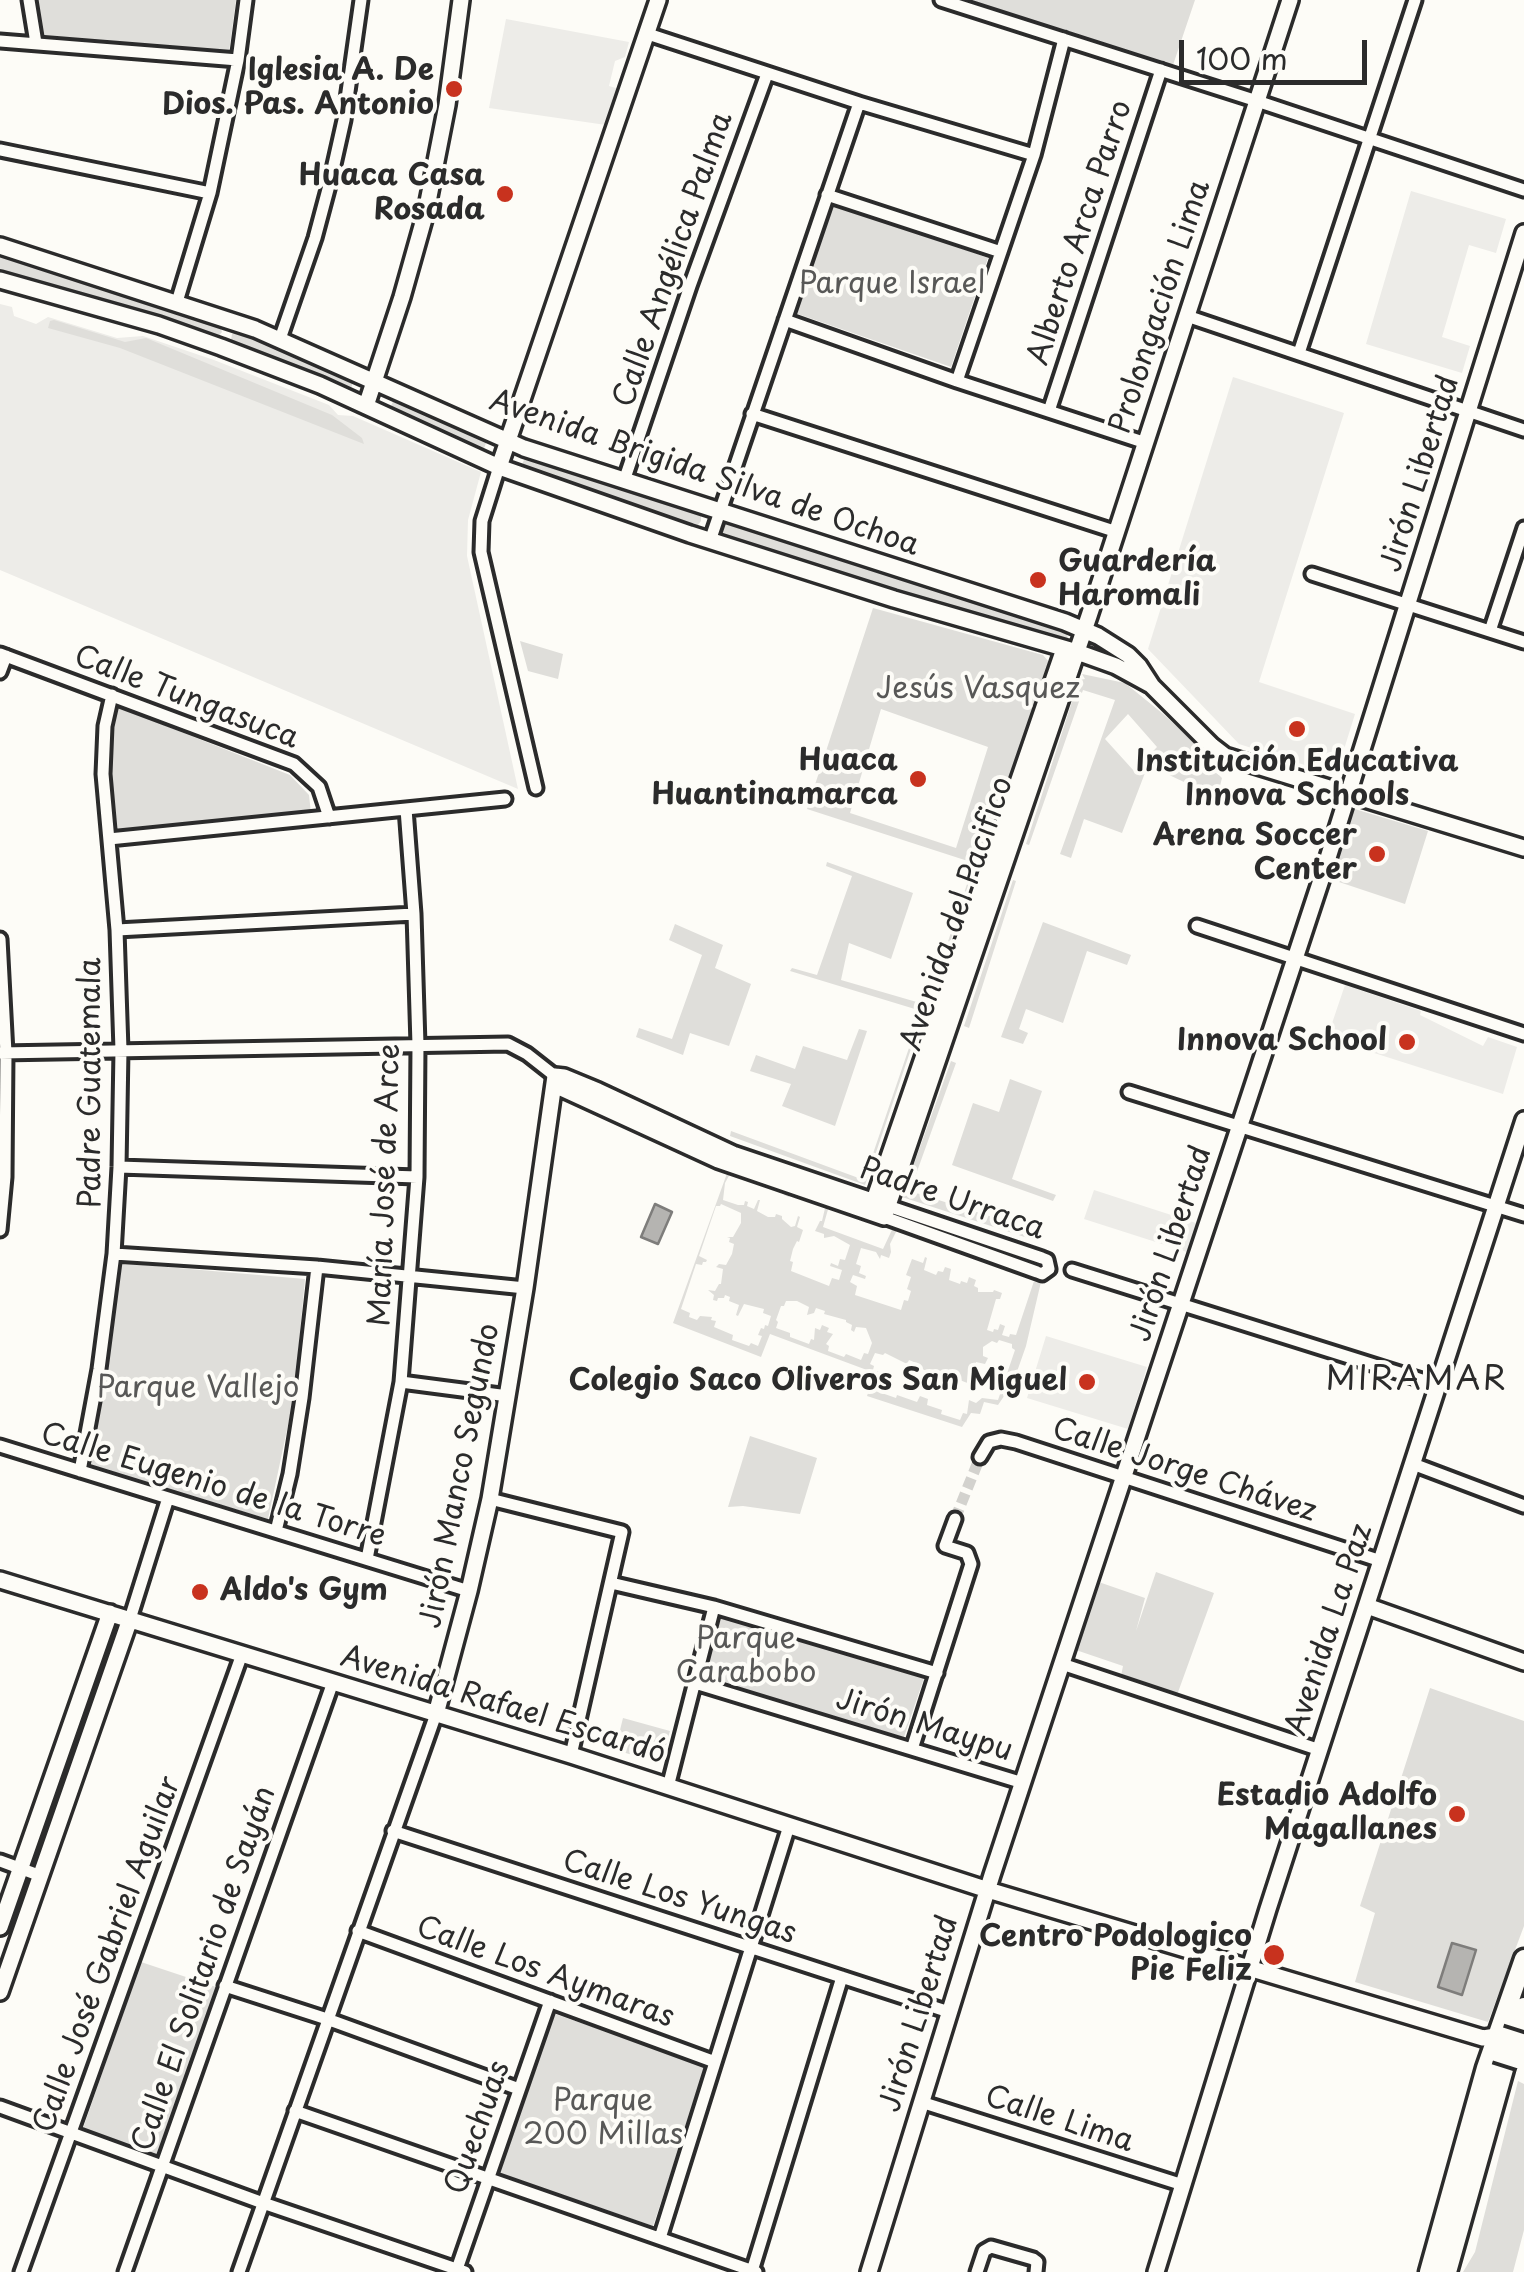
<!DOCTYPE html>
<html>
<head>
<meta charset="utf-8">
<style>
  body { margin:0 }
  #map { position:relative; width:1524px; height:2272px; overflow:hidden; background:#fdfcf7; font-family:"Playpen Sans",sans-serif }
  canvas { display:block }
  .scale { position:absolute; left:1179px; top:40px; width:188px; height:45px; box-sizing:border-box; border:5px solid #2b2b2b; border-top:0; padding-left:12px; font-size:30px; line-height:35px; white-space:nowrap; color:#2b2b2b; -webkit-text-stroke:8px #fdfcf7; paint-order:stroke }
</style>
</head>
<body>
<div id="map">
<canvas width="1524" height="2272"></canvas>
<div class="scale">100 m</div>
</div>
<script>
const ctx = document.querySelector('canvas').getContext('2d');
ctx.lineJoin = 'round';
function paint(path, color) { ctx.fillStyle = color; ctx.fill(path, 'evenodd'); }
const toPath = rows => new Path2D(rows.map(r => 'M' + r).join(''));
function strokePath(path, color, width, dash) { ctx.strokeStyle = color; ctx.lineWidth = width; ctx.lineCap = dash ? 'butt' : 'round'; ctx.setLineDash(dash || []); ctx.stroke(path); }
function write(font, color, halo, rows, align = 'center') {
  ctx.font = font + ' "Playpen Sans",sans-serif'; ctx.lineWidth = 8; ctx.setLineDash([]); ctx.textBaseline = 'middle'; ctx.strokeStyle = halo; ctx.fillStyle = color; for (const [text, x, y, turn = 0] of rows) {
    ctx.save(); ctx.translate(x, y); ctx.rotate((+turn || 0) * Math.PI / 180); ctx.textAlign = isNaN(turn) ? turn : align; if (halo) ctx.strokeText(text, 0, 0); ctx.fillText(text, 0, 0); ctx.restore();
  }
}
const built = toPath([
  [506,19,629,42,625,57,615,61,609,86,619,89,606,125,489,108],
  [1411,191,1506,219,1496,253,1469,245,1442,337,1470,346,1462,373,1366,344],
  [0,304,12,307,14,316,36,324,48,317,117,338,143,336,214,360,329,405,338,415,353,416,481,472,468,520,467,556,518,789,0,570],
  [1233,377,1344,413,1259,682,1355,714,1336,775,1239,744,1148,649],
  [1345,985,1421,1011,1420,1015,1483,1046,1488,1037,1517,1047,1503,1094,1327,1038],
  [1094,1190,1196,1223,1187,1252,1084,1219],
  [1046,1336,1147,1367,1128,1429,1027,1398]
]);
const green = toPath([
  [36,0,236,0,229,52,40,35],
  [970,0,1195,0,1173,65],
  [833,203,988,258,951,367,795,313],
  [0,256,219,324,222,332,216,339,0,274],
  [54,320,125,342,146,338,332,415,362,438,364,444,120,348,48,328,50,321],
  [239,330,354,378,351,389,235,344,231,340,232,334],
  [395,396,488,438,483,451,390,409],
  [526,455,697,512,701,516,701,521,698,525,692,526,596,495,521,467],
  [731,523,1066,628,1068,639,1064,641,1056,640,725,538,721,529,725,524],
  [873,608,1043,655,1049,662,980,864,975,863,928,1013,790,971,792,968,817,975,852,876,826,866,827,862,913,893,891,959,849,943,841,980,927,1005,974,863,807,809],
  [881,709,988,747,956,848,850,813],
  [520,641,563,654,558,679,528,671],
  [1082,674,1125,683,1162,713,1218,764,1217,773,1222,778,1218,794,1203,791,1148,765,1122,833,1084,819,1071,858,1060,854,1115,700,1083,690,1029,845,1026,844,1079,680,1085,679],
  [1128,714,1157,747,1134,771,1105,739],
  [118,707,290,775,309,795,311,813,115,832,109,770,111,737],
  [1348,807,1428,831,1405,904,1327,878],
  [1013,880,1016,881,969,1028,964,1026],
  [1043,922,1131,955,1127,965,1087,951,1063,1023,1026,1009,1019,1029,1028,1033,1023,1044,1001,1037],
  [675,924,723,945,715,968,751,984,729,1046,690,1033,683,1055,636,1037,639,1028,672,1039,702,955,669,940],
  [859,1029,867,1031,835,1126,782,1106,791,1084,750,1071,756,1055,795,1069,803,1046,847,1060],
  [910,1045,912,1046,865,1185,730,1136,731,1131,864,1180],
  [951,1061,956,1063,910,1191,1043,1233,1040,1242,902,1197],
  [1010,1079,1042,1091,1012,1179,1056,1195,1053,1201,952,1165,973,1103,999,1112],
  [730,1165,831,1199,823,1227,883,1249,897,1219,1044,1269,1026,1346,1013,1383,998,1405,984,1402,980,1414,971,1413,962,1427,867,1396,875,1373,770,1334,761,1357,673,1323],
  [731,1172,785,1191,784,1195,789,1197,791,1193,826,1204,822,1221,820,1221,815,1231,824,1234,824,1238,834,1236,850,1245,845,1260,840,1259,838,1266,831,1263,830,1266,842,1270,839,1280,832,1278,829,1286,791,1271,793,1262,790,1261,793,1249,797,1241,799,1242,803,1230,797,1227,800,1217,798,1216,795,1226,791,1227,782,1219,782,1216,776,1214,775,1217,768,1217,757,1211,760,1200,758,1200,754,1209,747,1206,748,1202,745,1201,744,1205,738,1205,723,1200,725,1183],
  [721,1204,741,1213,741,1223,733,1237,727,1237,730,1238,729,1242,734,1244,732,1254,726,1265,719,1264,716,1267,723,1269,721,1284,719,1284,715,1291,708,1290,714,1295,713,1300,717,1301,718,1298,724,1298,725,1295,730,1297,729,1301,739,1305,736,1315,738,1316,744,1304,764,1309,763,1313,771,1316,768,1326,765,1325,764,1329,761,1328,758,1335,762,1336,758,1346,751,1343,749,1346,732,1340,733,1335,714,1327,716,1321,711,1320,712,1317,700,1316,697,1320,689,1317,690,1313,681,1309,696,1264,702,1265,703,1262,706,1262,707,1260,699,1256,716,1206,720,1206],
  [898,1228,953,1246,951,1251,957,1253,959,1248,1004,1264,1005,1271,1010,1272,1011,1269,1031,1273,1031,1276,1035,1278,1016,1335,1010,1334,1009,1337,1002,1335,1005,1326,1000,1324,998,1330,994,1329,993,1332,987,1330,996,1299,1000,1299,1002,1293,994,1290,993,1292,978,1292,978,1288,974,1286,976,1280,969,1277,967,1283,961,1281,960,1284,949,1280,951,1269,945,1267,943,1272,938,1271,936,1275,924,1270,927,1258,925,1257,923,1263,912,1259,906,1275,911,1277,907,1289,911,1291,908,1301,904,1300,901,1310,855,1295,857,1286,850,1282,853,1275,865,1279,866,1276,859,1273,861,1266,856,1264,861,1248,876,1252,880,1259,881,1255,889,1258,891,1252,890,1244],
  [786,1301,797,1301,809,1307,807,1315,814,1313,816,1308,825,1311,824,1314,846,1320,846,1322,852,1325,851,1330,854,1332,856,1327,866,1328,872,1343,868,1354,864,1353,861,1360,846,1354,844,1357,828,1351,829,1346,826,1344,833,1334,827,1332,829,1328,822,1325,820,1330,815,1328,814,1340,811,1339,809,1344,790,1337,790,1333,776,1328,778,1322,776,1320,781,1306,784,1306],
  [999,1340,1012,1344,1012,1348,1015,1350,998,1400,982,1398,976,1403,969,1400,967,1414,963,1413,960,1420,941,1414,942,1410,927,1405,928,1399,920,1396,917,1402,897,1395,896,1398,876,1391,877,1386,875,1384,877,1377,880,1378,882,1373,873,1370,874,1366,870,1364,875,1353,883,1355,885,1353,907,1364,909,1360,921,1365,920,1367,927,1372,926,1377,932,1379,935,1374,942,1372,947,1375,946,1380,950,1383,948,1388,953,1389,957,1379,970,1384,976,1362,985,1364,988,1358,983,1356,983,1347,992,1341,997,1343],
  [120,1263,305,1279,294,1397,268,1519,86,1464,105,1365],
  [750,1436,817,1458,800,1514,743,1506,728,1507],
  [1156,1572,1214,1593,1177,1695,1121,1676,1123,1666,1067,1647,1090,1579,1145,1598,1136,1631],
  [719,1613,925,1675,904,1737,700,1681],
  [1430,1688,1524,1721,1524,1926,1488,2022,1355,1982,1375,1913,1360,1906],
  [623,1718,670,1731,661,1763,615,1750],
  [141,1962,216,1987,156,2161,81,2134],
  [552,2013,707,2066,653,2226,498,2173],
  [1518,2081,1524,2084,1524,2230,1513,2272,1463,2272,1475,2252]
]);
const water = toPath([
  [655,1204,672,1212,658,1244,641,1237,655,1204],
  [1452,1943,1476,1950,1462,1995,1438,1987,1452,1943]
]);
const streetTunnel = toPath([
  [955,1519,980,1457]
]);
const street = toPath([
  [29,0,36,43],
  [941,0,1257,101,1524,190],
  [648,34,859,103,1034,155],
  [0,41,238,60],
  [0,150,210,193],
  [827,195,1001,252],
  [177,302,210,193,238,60,246,0],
  [1187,316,1524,430],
  [785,320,957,381,1146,443],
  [280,339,315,238,331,178,344,120,361,0],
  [1299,353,1415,0],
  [957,381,1034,155,1064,39],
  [1049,411,1161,70],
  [752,414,1117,532],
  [499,467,482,521,481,552,536,788],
  [624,481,690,286,767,74],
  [710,541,859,103],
  [1312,574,1524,642],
  [1490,631,1524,528],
  [0,654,294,764,319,787,329,817],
  [0,672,6,656],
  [109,839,505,799],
  [1197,926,1524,1034],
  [117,930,414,914],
  [0,939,6,1053,5,1177,0,1230],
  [0,1053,508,1044,527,1054,555,1076],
  [1129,1092,1524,1215],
  [119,1167,417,1177],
  [884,1217,1037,1272,1042,1274,1049,1269,1047,1260,1042,1258,888,1206],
  [114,1254,317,1267,525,1288],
  [1072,1270,1438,1385],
  [401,1382,508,1396],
  [0,1446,469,1591],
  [980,1457,989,1442,1001,1439,1016,1442,1381,1561],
  [1413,1464,1524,1506],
  [80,1471,99,1369,114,1254,119,1167,121,1050,117,930,103,774,105,726,112,695],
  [490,1499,622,1532,571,1755],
  [276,1531,290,1474,302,1398,317,1267],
  [367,1559,401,1382,417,1177,418,1045,414,914,406,809],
  [611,1583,714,1607,937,1673],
  [130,1619,168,1498],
  [1062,1664,1320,1750],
  [695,1683,1023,1783],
  [912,1749,971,1564,967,1553,945,1546,955,1519],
  [668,1787,714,1607],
  [393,1831,949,2012],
  [0,1861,41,1876],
  [358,1931,715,2062],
  [225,1986,327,2019,519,2089],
  [921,2102,1183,2185],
  [0,2107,263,2203,465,2272],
  [295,2111,756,2272],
  [660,2238,789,1826],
  [752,2271,842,1977],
  [21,2272,242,1654],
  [125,2272,333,1682],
  [239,2272,436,1714],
  [456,2272,550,2001],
  [977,2272,984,2251,991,2247,1033,2259,1037,2262,1036,2272]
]);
const secondary = toPath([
  [0,246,255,329,524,448,1065,622,1098,636,1128,655,1139,666,1152,686,1212,746,1225,756,1524,848],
  [0,280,159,325,221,347,320,385,499,467,690,534,894,599,1077,652,1116,666,1149,684],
  [366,406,402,297,426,212,447,105,461,0],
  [499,467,658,0],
  [555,1076,561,1088,718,1160,884,1217,1089,616,1290,0],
  [555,1076,564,1077,598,1091,733,1154,881,1204],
  [870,1212,1064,649],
  [0,1580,571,1755,988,1890,1483,2038,1496,2036],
  [1367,1606,1524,1662],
  [436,1714,469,1591,490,1499,525,1288,555,1076],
  [0,1927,110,1613],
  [0,1992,130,1619],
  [869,2272,992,1875,1322,877,1524,233],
  [1156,2272,1268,1909,1524,1120]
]);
const primary = toPath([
  [1429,2272,1486,2068,1524,1959],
  [1447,2272,1504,2069,1524,2007]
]);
const highwayBridge = toPath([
  [1500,2037,1522,2044],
  [1496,2051,1518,2058]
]);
const markers = [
  [454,89,10,"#c8321e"],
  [505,194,10,"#c8321e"],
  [1038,580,10,"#c8321e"],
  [1297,729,10,"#c8321e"],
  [918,779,10,"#c8321e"],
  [1377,854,10,"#c8321e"],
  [1407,1042,10,"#c8321e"],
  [1087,1382,10,"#c8321e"],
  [200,1592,10,"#c8321e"],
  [1457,1814,10,"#c8321e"],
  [1274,1955,12,"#c8321e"]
];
const poiNames = [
  ["Iglesia A. De",434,72],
  ["Dios. Pas. Antonio",434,106],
  ["Huaca Casa",485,177],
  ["Rosada",485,211],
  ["Guardería",1058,563,"left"],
  ["Haromali",1058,597,"left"],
  ["Huaca",898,762],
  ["Huantinamarca",898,796],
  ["Institución Educativa",1297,763,"center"],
  ["Innova Schools",1297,797,"center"],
  ["Arena Soccer",1357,837],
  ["Center",1357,871],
  ["Innova School",1387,1042],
  ["Colegio Saco Oliveros San Miguel",1067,1382],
  ["Aldo's Gym",220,1592,"left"],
  ["Estadio Adolfo",1437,1797],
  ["Magallanes",1437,1831],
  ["Centro Podologico",1252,1938],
  ["Pie Feliz",1252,1972]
];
const streetNames = [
  ["Alberto Arca Parro",1081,233,-72],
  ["Calle Angélica Palma",674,260,-71],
  ["Prolongación Lima",1161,307,-72],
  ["Avenida Brigida Silva de Ochoa",704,474,19],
  ["Jirón Libertad",1421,474,-73],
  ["Calle Tungasuca",186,698,21],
  ["Avenida del Pacifico",958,914,-71],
  ["Padre Guatemala",92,1083,-90],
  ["María José de Arce",386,1185,-88],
  ["Padre Urraca",952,1200,19],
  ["Jirón Libertad",1172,1244,-72],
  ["Calle Jorge Chávez",1184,1471,18],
  ["Jirón Manco Segundo",461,1476,-79],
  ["Calle Eugenio de la Torre",213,1486,17],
  ["Avenida La Paz",1330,1630,-72],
  ["Avenida Rafael Escardó",503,1706,17],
  ["Jirón Maypu",924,1726,17],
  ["Calle Los Yungas",679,1898,18],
  ["Calle José Gabriel Aguilar",108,1955,-70],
  ["Calle El Solitario de Sayán",205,1969,-71],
  ["Calle Los Aymaras",545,1973,20],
  ["Jirón Libertad",920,2014,-73],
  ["Calle Lima",1059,2120,18],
  ["Quechuas",479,2128,-71]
];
const parkNames = [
  ["Parque Israel",892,285],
  ["Jesús Vasquez",978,690],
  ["Parque Vallejo",198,1389],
  ["Parque",746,1640],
  ["Carabobo",746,1674],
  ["Parque",603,2102],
  ["200 Millas",603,2136]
];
const neighbourhoodNames = [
  ["MIRAMAR",1417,1381]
];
paint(built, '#edece8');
paint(green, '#dfdeda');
paint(water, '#b5b4b1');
strokePath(water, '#7e7d7b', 2.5);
strokePath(streetTunnel, '#d3d2ce', 11, [11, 5.5]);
strokePath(street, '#2b2b2b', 19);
strokePath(secondary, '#2b2b2b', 22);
strokePath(primary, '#2b2b2b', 25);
strokePath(street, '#fdfcf7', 11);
strokePath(secondary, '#fdfcf7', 15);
strokePath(primary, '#fdfcf7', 18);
strokePath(highwayBridge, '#2b2b2b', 28, []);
strokePath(highwayBridge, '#fdfcf7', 20);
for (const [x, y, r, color] of markers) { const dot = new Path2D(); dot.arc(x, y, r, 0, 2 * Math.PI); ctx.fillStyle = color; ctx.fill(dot); strokePath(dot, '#fdfcf7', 4); }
write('bold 30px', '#2b2b2b', '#fdfcf7', poiNames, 'right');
write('30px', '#2b2b2b', '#fdfcf7', streetNames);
write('30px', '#585857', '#fdfcf7', parkNames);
ctx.letterSpacing = '2.5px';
write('32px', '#2b2b2b', '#fdfcf7', neighbourhoodNames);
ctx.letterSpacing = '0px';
</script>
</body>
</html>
